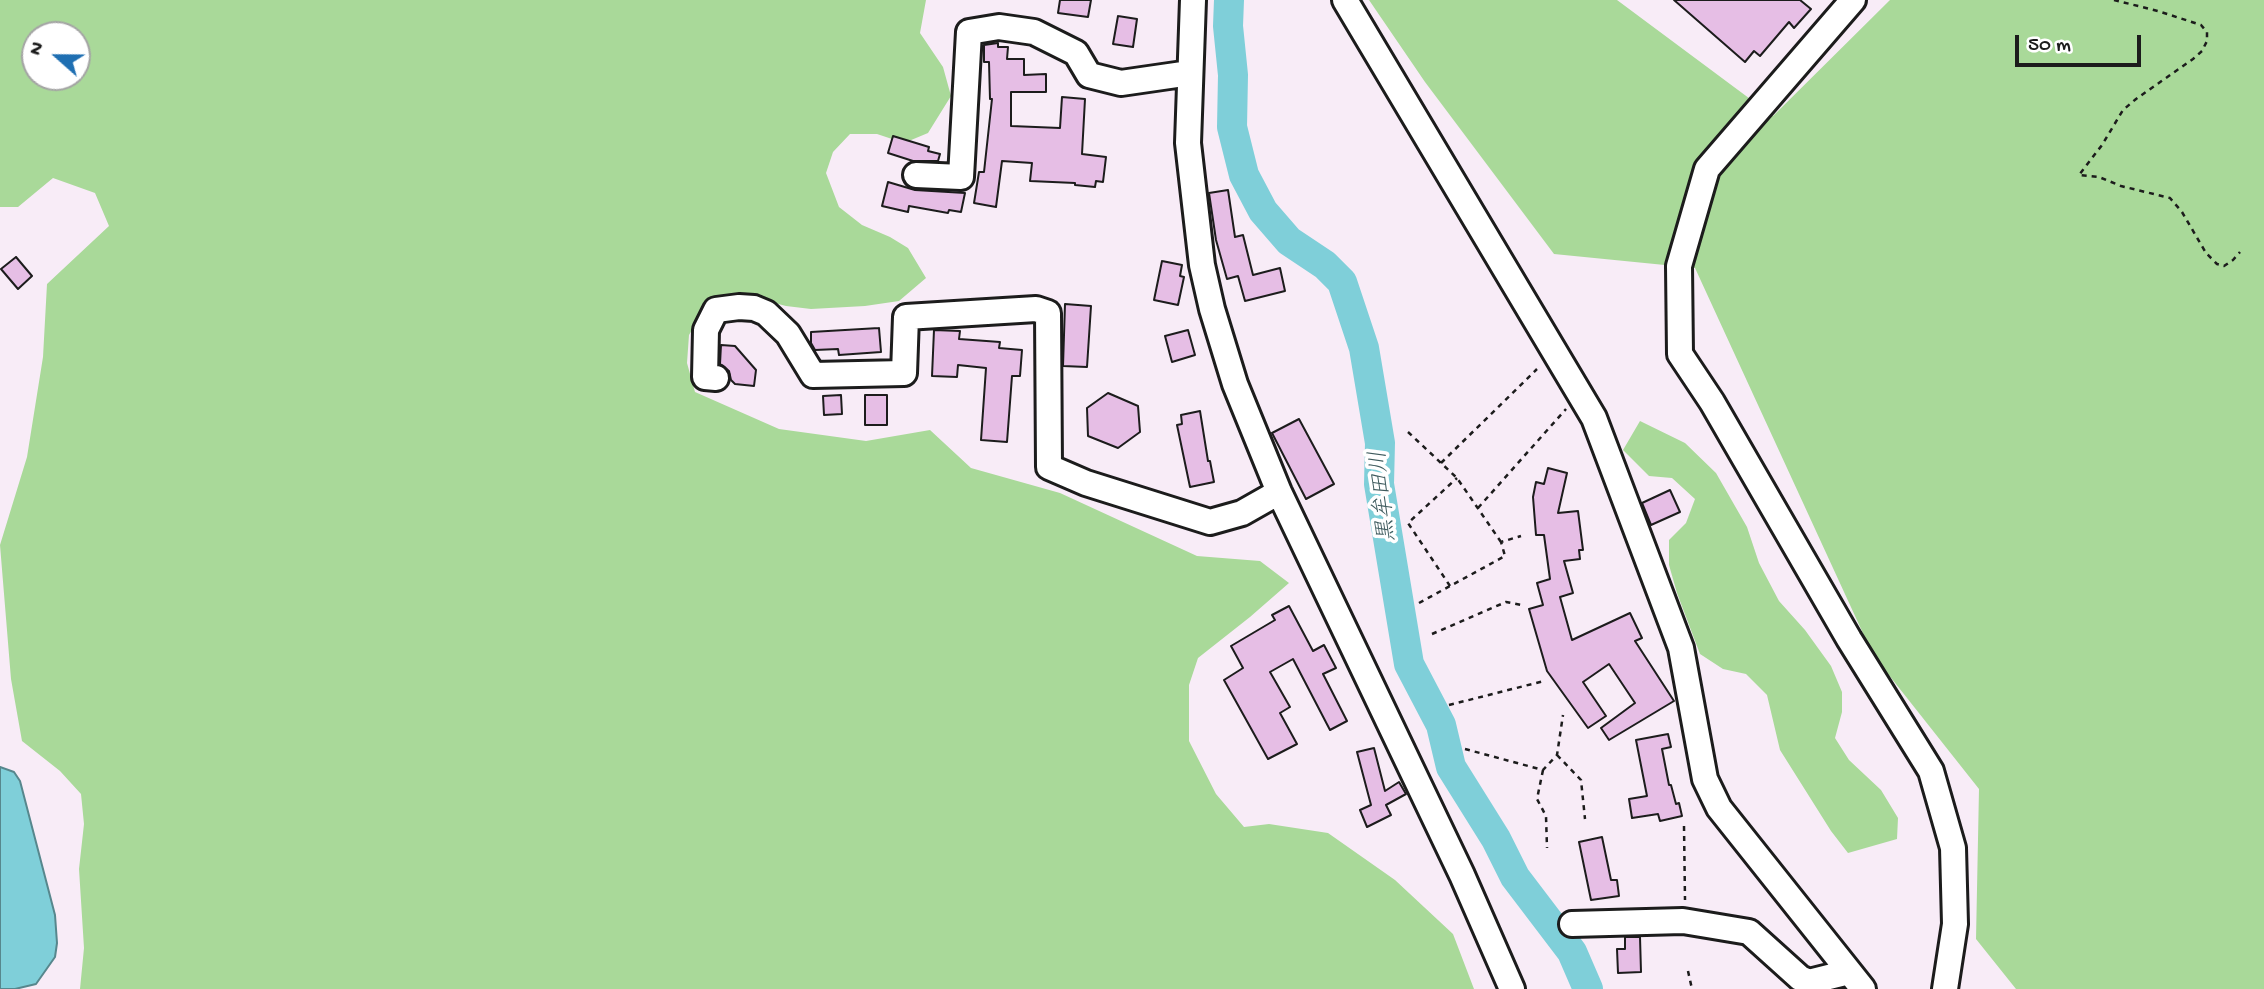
<!DOCTYPE html>
<html>
<head>
<meta charset="utf-8">
<style>
  body { margin:0 }
  #map { position:relative; width:2264px; height:989px; overflow:hidden; background:#f8ecf7; font-family:"Gochi Hand",sans-serif }
  canvas { display:block }
  .north { position:absolute; left:21px; top:21px; width:70px; height:70px; box-sizing:border-box; background:#fff; border:2px solid #a4a4a4; border-radius:50%; rotate:291deg; font-size:19px; font-weight:700; line-height:28px; text-align:center; color:#1c1c1c }
  .north::after { content:''; display:block; margin:auto; width:24px; height:32px; background:#1f6fb2; clip-path:polygon(50% 0,100% 100%,50% 72%,0 100%) }
  .scale { position:absolute; left:2015px; top:35px; width:126px; height:32px; box-sizing:border-box; border:4px solid #1c1c1c; border-top:0; padding-left:9px; font-size:21px; line-height:24px; white-space:nowrap; color:#1c1c1c; -webkit-text-stroke:5px #fff; paint-order:stroke }
</style>
</head>
<body>
<div id="map">
<canvas width="2264" height="989"></canvas>
<div class="north">N</div>
<div class="scale">50 m</div>
</div>
<script>
const ctx = document.querySelector('canvas').getContext('2d');
ctx.lineJoin = 'round';
function paint(path, color) { ctx.fillStyle = color; ctx.fill(path, 'evenodd'); }
const toPath = rows => new Path2D(rows.map(r => 'M' + r).join(''));
function strokePath(path, color, width, dash) { ctx.strokeStyle = color; ctx.lineWidth = width; ctx.lineCap = dash ? 'butt' : 'round'; ctx.setLineDash(dash || []); ctx.stroke(path); }
function write(font, color, halo, rows, align = 'center') {
  ctx.font = font + ' "Gochi Hand","Klee One",sans-serif'; ctx.lineWidth = 7; ctx.setLineDash([]); ctx.textBaseline = 'middle'; ctx.strokeStyle = halo; ctx.fillStyle = color; for (const [text, x, y, turn = 0] of rows) {
    ctx.save(); ctx.translate(x, y); ctx.rotate((+turn || 0) * Math.PI / 180); ctx.textAlign = isNaN(turn) ? turn : align; if (halo) ctx.strokeText(text, 0, 0); ctx.fillText(text, 0, 0); ctx.restore();
  }
}
const green = toPath([
  [0,0,926,0,920,33,943,67,951,96,928,133,904,143,877,134,850,134,833,152,826,173,839,207,862,225,890,237,908,248,926,278,899,301,865,306,811,309,786,306,748,296,710,299,689,335,687,363,695,392,779,429,866,441,930,430,971,468,1060,493,1197,556,1260,561,1289,583,1250,617,1198,658,1189,685,1189,741,1216,794,1244,827,1269,824,1328,833,1395,880,1453,934,1474,989,80,989,84,948,79,869,84,824,81,794,60,771,22,741,11,679,0,545,27,457,43,357,47,284,109,226,95,193,53,178,18,207,0,207],
  [35,35,77,35,77,77,35,77],
  [1369,0,1617,0,1773,116,1890,0,2264,0,2264,989,2016,989,1976,939,1979,789,1873,655,1695,268,1554,254,1425,82],
  [1640,421,1685,443,1716,473,1747,527,1759,563,1779,601,1805,630,1831,666,1842,692,1842,712,1835,738,1849,760,1881,790,1898,818,1897,839,1848,853,1831,831,1780,750,1767,695,1746,674,1723,669,1700,654,1677,593,1669,565,1669,540,1686,523,1695,499,1672,478,1649,476,1623,450]
]);
const water = toPath([
  [0,767,14,772,20,781,55,915,57,943,55,957,36,984,15,989,0,989,0,767]
]);
const river = toPath([
  [1229,0,1228,26,1233,75,1232,127,1244,175,1263,211,1289,241,1325,265,1342,282,1364,348,1380,443,1379,484,1409,664,1441,725,1451,767,1496,839,1515,877,1572,952,1588,989]
]);
const building = toPath([
  [1060,0,1091,0,1088,17,1058,13,1060,0],
  [1674,0,1800,0,1811,9,1794,28,1789,22,1760,56,1754,51,1745,62,1674,0],
  [1118,16,1137,19,1133,47,1113,44,1118,16],
  [998,43,998,47,1008,47,1007,59,1024,59,1024,75,1046,74,1046,92,1011,92,1011,126,1060,128,1062,97,1085,99,1082,154,1106,157,1103,182,1096,181,1095,187,1075,185,1075,183,1030,181,1032,163,1002,161,996,207,974,203,979,172,984,172,992,99,990,99,989,62,984,62,984,45,998,43],
  [893,136,929,147,928,151,940,154,938,161,913,161,888,153,893,136],
  [888,182,915,190,965,193,961,212,949,210,948,213,909,206,908,212,882,206,888,182],
  [1228,190,1235,237,1243,235,1253,275,1280,268,1285,291,1245,301,1238,276,1227,279,1216,240,1209,193,1228,190],
  [16,257,32,276,18,289,1,269,16,257],
  [1162,261,1182,265,1180,276,1184,277,1178,305,1154,300,1162,261],
  [1065,304,1091,306,1087,367,1063,366,1065,304],
  [879,328,881,352,839,355,838,349,815,350,811,343,811,332,879,328],
  [934,330,960,331,959,339,1000,342,999,348,1022,350,1020,376,1012,376,1007,442,981,440,986,368,958,365,957,377,932,376,934,330],
  [1188,330,1195,355,1172,362,1165,336,1188,330],
  [721,345,735,346,756,370,754,386,735,384,731,380,729,371,720,364,721,345],
  [1108,393,1138,406,1140,432,1118,448,1088,436,1087,408,1108,393],
  [841,395,842,414,824,415,823,396,841,395],
  [865,395,887,395,887,425,865,425,865,395],
  [1200,411,1208,461,1210,461,1214,482,1190,487,1177,425,1182,424,1181,415,1200,411],
  [1299,419,1334,484,1306,499,1272,433,1299,419],
  [1548,468,1567,473,1558,513,1578,511,1583,550,1579,550,1580,559,1564,561,1573,593,1560,597,1572,640,1630,613,1642,638,1635,641,1674,701,1609,740,1601,728,1635,703,1609,664,1583,682,1606,716,1588,728,1547,671,1529,609,1543,605,1537,583,1550,579,1544,535,1536,535,1533,497,1536,482,1544,484,1548,468],
  [1670,490,1680,512,1651,525,1642,503,1670,490],
  [1289,606,1313,651,1324,645,1336,668,1323,674,1347,721,1330,730,1293,659,1270,672,1290,707,1280,713,1297,744,1268,759,1224,680,1243,668,1231,646,1275,620,1272,615,1289,606],
  [1668,734,1671,747,1662,749,1669,785,1671,785,1676,804,1679,803,1682,816,1660,821,1658,814,1632,818,1629,799,1647,796,1636,740,1668,734],
  [1374,748,1385,791,1399,782,1406,794,1386,805,1391,815,1367,827,1360,810,1371,805,1357,752,1374,748],
  [1602,837,1611,880,1617,880,1619,896,1591,900,1579,842,1602,837],
  [1625,937,1640,937,1641,972,1618,973,1617,949,1625,949,1625,937]
]);
const path = toPath([
  [2114,0,2158,11,2201,25,2207,32,2207,41,2202,51,2193,59,2136,99,2123,110,2102,145,2079,175,2099,177,2121,186,2170,198,2182,212,2206,253,2217,264,2224,266,2233,260,2240,252],
  [1408,432,1457,478,1501,542],
  [1441,463,1537,369],
  [1478,508,1566,409],
  [1450,586,1408,523,1457,478],
  [1419,603,1505,556,1501,542,1521,536],
  [1432,634,1506,602,1522,605],
  [1449,705,1544,681],
  [1465,749,1543,770,1557,755,1563,715],
  [1557,755,1581,780,1585,819],
  [1543,770,1537,799,1546,816,1547,848],
  [1684,826,1685,900],
  [1688,971,1692,989]
]);
const minor = toPath([
  [1193,0,1188,143,1202,265,1212,309,1235,384,1279,492,1462,875,1512,989],
  [1345,0,1594,418,1681,648,1705,779,1719,808,1863,989],
  [1853,0,1707,169,1679,266,1680,354,1712,402,1849,639,1931,771,1953,848,1955,924,1945,989],
  [916,175,961,177,969,32,999,27,1034,32,1076,53,1089,75,1121,83,1190,73],
  [716,378,705,377,706,330,716,310,739,307,754,308,766,313,788,334,813,375,904,373,906,317,1036,309,1048,313,1049,467,1086,483,1210,522,1242,513,1279,492],
  [1572,924,1683,921,1749,932,1800,978,1809,982,1849,972]
]);
const waterNames = [
  ["黒牟田川",1385,496,-96]
];
paint(green, '#a9d999');
paint(water, '#7fcfd9');
strokePath(water, '#57878d', 2);
strokePath(river, '#7fcfd9', 30);
paint(building, '#e6bee5');
strokePath(building, '#1c1c1c', 2);
strokePath(minor, '#1c1c1c', 30);
strokePath(path, '#1c1c1c', 2.5, [5, 5]);
strokePath(minor, '#fff', 24);
write('italic 23px', '#3f5b5e', '#fff', waterNames);
</script>
</body>
</html>
